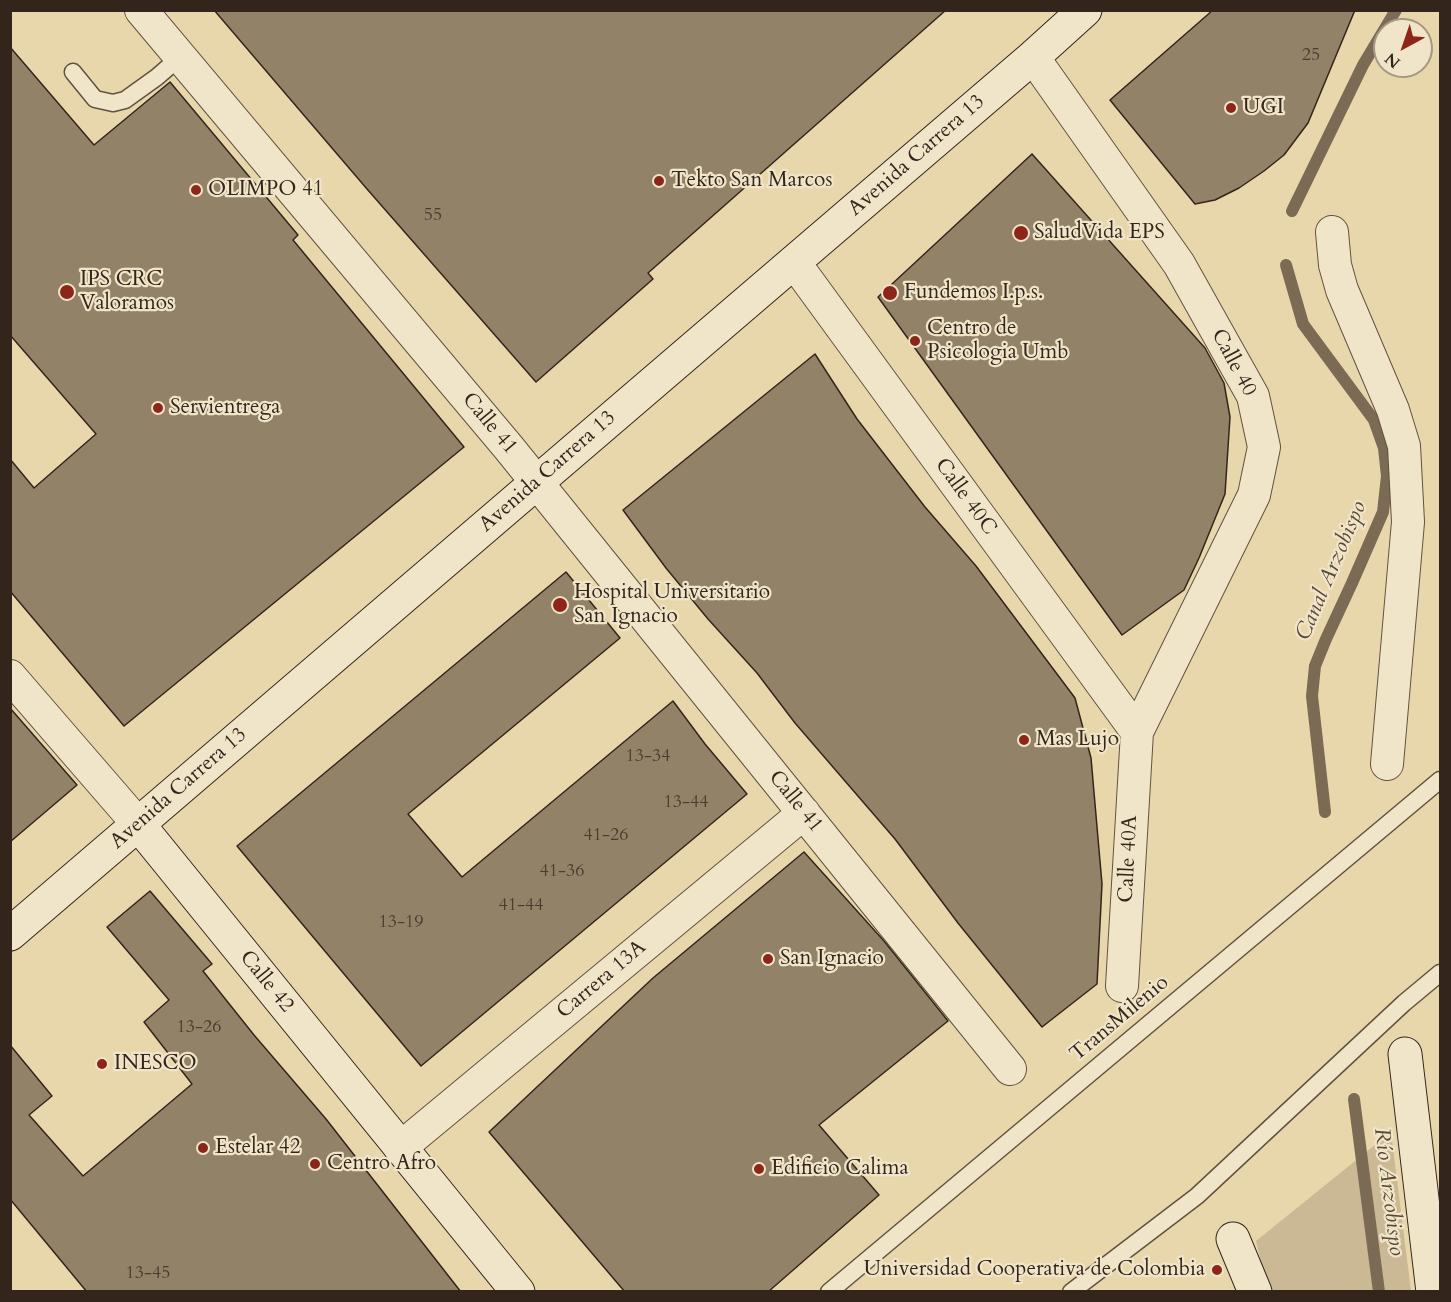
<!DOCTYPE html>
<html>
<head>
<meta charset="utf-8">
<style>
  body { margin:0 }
  #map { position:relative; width:1451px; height:1302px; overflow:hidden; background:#e9d7ac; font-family:Cardo,serif }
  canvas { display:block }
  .frame { position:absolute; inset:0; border:12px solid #34251c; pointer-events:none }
  .north { position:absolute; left:1373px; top:18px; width:60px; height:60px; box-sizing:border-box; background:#f1e5c9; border:2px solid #a59884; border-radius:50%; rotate:220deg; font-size:16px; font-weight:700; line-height:24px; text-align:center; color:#34251c }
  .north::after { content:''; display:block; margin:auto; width:21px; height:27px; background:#8f2418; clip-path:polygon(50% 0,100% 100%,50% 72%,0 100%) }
</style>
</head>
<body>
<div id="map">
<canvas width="1451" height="1302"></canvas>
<div class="frame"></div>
<div class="north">N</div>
</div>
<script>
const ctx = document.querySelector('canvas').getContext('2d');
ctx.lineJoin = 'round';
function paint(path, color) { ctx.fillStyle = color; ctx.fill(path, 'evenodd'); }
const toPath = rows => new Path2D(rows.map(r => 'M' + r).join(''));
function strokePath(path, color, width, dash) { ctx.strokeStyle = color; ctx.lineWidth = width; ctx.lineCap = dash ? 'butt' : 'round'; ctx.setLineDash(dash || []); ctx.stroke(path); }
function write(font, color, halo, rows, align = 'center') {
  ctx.font = font + ' Cardo,serif'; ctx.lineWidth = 4.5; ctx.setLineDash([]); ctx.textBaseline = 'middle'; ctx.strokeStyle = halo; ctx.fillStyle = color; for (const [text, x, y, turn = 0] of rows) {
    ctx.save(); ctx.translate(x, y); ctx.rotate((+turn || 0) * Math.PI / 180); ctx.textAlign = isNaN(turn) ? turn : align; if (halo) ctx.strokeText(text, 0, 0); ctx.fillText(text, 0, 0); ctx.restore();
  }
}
const green = toPath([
  [1391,1132,1411,1291,1268,1291,1256,1241]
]);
const stream = toPath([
  [1292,211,1363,65,1396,10],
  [1286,265,1303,324,1374,420,1384,448,1387,476,1383,512,1352,583,1326,639,1315,666,1312,696,1325,812],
  [1354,1099,1379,1292]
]);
const building = toPath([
  [214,10,946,10,648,273,653,279,536,382,367,189,214,10],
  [1213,10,1355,10,1308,123,1284,155,1264,171,1239,188,1215,200,1195,204,1110,100,1213,10],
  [10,47,94,145,170,82,298,235,293,240,464,447,124,726,10,591,10,459,34,488,96,434,10,335,10,47],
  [1032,154,1205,348,1224,383,1230,417,1225,494,1199,558,1184,590,1122,635,878,297,1032,154],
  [815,354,857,419,925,507,976,566,1075,698,1091,758,1102,884,1097,984,1042,1027,958,923,895,839,795,723,757,673,708,619,666,568,623,510,815,354],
  [566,572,620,638,408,814,462,877,673,701,705,744,747,794,421,1066,237,846,566,572],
  [10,708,77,785,10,842,10,708],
  [804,852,884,941,948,1021,819,1125,879,1195,768,1292,625,1292,489,1132,653,978,804,852],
  [150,891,212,964,203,971,254,1035,326,1119,461,1292,87,1292,10,1199,10,1045,52,1096,29,1115,83,1176,192,1084,144,1022,169,1000,107,927,150,891]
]);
const lane = toPath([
  [73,72,95,99,113,103,125,100,157,77,180,57],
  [829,1292,1440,780],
  [1071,1292,1197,1196,1404,1003,1440,973]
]);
const street = toPath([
  [141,10,509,448,1010,1069],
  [1033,57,1179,264,1253,396,1264,447,1254,495,1137,732,1122,986],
  [1332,232,1335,265,1342,290,1393,410,1404,446,1408,522,1387,764],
  [794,262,1137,732],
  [10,676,138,824],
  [400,1148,804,813]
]);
const secondary = toPath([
  [138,824,518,1292],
  [10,934,1033,57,1085,10],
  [1405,1054,1433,1292],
  [1233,1239,1255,1292]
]);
const markers = [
  [1231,108,6,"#8f2418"],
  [659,181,6,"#8f2418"],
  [196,190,6,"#8f2418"],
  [1021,233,8,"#8f2418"],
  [67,292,8,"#8f2418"],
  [890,293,8,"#8f2418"],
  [915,341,6,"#8f2418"],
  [158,408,6,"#8f2418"],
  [560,605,8,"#8f2418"],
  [1024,740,6,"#8f2418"],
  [768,959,6,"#8f2418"],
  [102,1064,6,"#8f2418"],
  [203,1148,6,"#8f2418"],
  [315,1164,6,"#8f2418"],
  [759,1169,6,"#8f2418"],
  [1217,1270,6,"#8f2418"]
];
const numberNames = [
  ["25",1311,56],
  ["55",433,216],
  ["13-34",648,757],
  ["13-44",686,803],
  ["41-26",606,836],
  ["41-36",562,872],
  ["41-44",521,906],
  ["13-19",401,923],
  ["13-26",199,1028],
  ["13-45",148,1274]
];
const poiNames = [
  ["UGI",1243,108],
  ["Tekto San Marcos",671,181],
  ["OLIMPO 41",208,190],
  ["SaludVida EPS",1034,233],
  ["IPS CRC",80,280],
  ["Valoramos",80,304],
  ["Fundemos I.p.s.",904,293],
  ["Centro de",927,329],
  ["Psicologia Umb",927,353],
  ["Servientrega",170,408],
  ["Hospital Universitario",574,593],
  ["San Ignacio",574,617],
  ["Mas Lujo",1036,740],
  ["San Ignacio",780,959],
  ["INESCO",114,1064],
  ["Estelar 42",215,1148],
  ["Centro Afro",327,1164],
  ["Edificio Calima",771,1169],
  ["Universidad Cooperativa de Colombia",1205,1270,"right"]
];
const streetNames = [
  ["Avenida Carrera 13",917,156,-41],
  ["Calle 40",1233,363,62],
  ["Calle 41",489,424,50],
  ["Avenida Carrera 13",548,472,-41],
  ["Calle 40C",965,497,54],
  ["Avenida Carrera 13",179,789,-41],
  ["Calle 41",795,802,51],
  ["Calle 40A",1129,859,-87],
  ["Carrera 13A",602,980,-40],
  ["Calle 42",266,982,51],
  ["TransMilenio",1120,1019,-40]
];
const waterNames = [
  ["Canal Arzobispo",1332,571,-67],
  ["Río Arzobispo",1388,1192,83]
];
paint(green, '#cab994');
strokePath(stream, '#7b6b55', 12);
paint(building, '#928267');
strokePath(building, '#34251c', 1.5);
strokePath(lane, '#615240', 19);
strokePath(street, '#615240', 34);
strokePath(secondary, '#34251c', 35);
strokePath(lane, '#f1e5c9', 16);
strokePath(street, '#f1e5c9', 32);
strokePath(secondary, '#f1e5c9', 33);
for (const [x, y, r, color] of markers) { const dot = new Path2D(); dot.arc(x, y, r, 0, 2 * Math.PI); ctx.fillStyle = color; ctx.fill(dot); strokePath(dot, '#f1e5c9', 2); }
write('18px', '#4c3c2f', null, numberNames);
write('21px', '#34251c', '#f1e5c9', poiNames, 'left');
write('21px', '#34251c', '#f1e5c9', streetNames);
write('italic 22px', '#584838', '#f1e5c9', waterNames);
</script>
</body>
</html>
